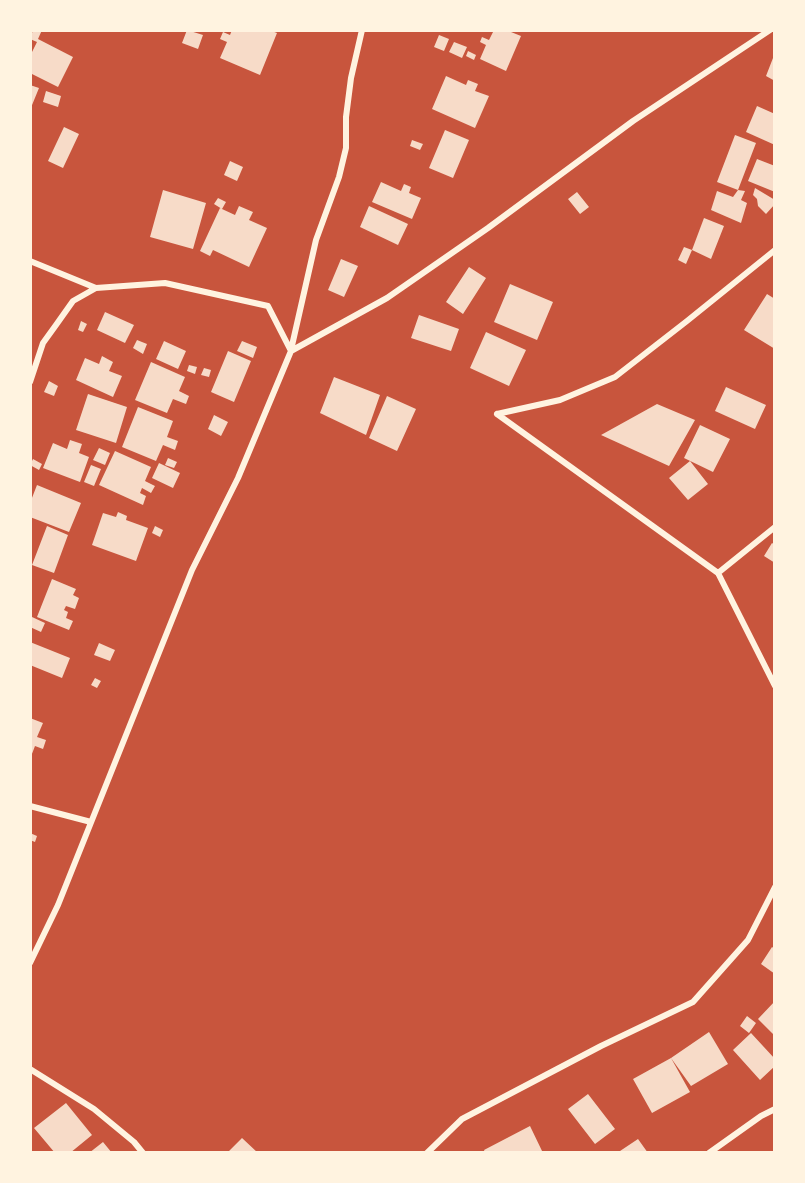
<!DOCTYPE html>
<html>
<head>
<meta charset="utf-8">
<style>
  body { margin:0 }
  #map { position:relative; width:805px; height:1183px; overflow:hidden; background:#c8553d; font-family:"Times New Roman",serif }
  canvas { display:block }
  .frame { position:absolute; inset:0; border:32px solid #fff3e0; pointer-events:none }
</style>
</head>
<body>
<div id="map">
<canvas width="805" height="1183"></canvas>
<div class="frame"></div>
</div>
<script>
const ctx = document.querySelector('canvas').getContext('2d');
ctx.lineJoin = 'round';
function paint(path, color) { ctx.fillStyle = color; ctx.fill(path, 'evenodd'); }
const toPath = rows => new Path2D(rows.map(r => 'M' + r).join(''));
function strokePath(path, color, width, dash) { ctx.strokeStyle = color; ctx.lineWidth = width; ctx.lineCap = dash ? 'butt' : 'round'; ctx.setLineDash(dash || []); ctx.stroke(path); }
const building = toPath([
  [33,30,42,30,38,39,73,57,58,87,30,73,30,56,37,42,30,39],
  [187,30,203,35,198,49,182,43],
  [232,30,269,30,277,33,260,75,220,58,227,42,220,39,223,32,230,35],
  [494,30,506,30,521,36,506,71,480,59,486,45,480,42,482,37,489,40],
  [439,35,449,39,444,51,434,47],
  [454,42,467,47,462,58,449,52],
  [468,51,476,55,474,60,466,56],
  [773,58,775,60,775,81,766,76],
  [446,76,466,85,468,80,478,84,475,91,489,96,475,128,432,109],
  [30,85,39,88,30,110],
  [46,91,61,96,58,107,43,102],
  [757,106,775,114,775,145,746,132],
  [64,127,79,134,63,168,48,161],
  [445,130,469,140,453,178,429,168],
  [735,135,756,143,738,190,717,182],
  [412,140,423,144,420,150,410,146],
  [757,159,775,166,775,192,748,181],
  [230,161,243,167,237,181,224,175],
  [381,182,401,191,404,184,411,187,409,193,421,198,412,219,372,202],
  [755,188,775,200,775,204,766,214,758,206,757,199,753,195],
  [163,190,206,203,193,249,150,237],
  [738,190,745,191,741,200,747,203,741,223,711,210,717,191,733,197],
  [577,192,589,207,580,214,568,199],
  [218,198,226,202,222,209,235,215,239,206,253,212,249,220,267,228,249,267,213,250,210,256,200,251,220,208,222,209,214,204],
  [369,206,408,224,398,245,360,227],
  [704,218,724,226,711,259,692,250],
  [684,247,692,250,686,264,678,260],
  [341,259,358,266,344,297,328,290],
  [469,267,486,278,463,314,446,302],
  [510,284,553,302,537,340,494,322],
  [767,294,775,299,775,349,744,330],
  [105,312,134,325,125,343,97,330],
  [419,315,459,329,451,351,411,338],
  [81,321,87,324,83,332,78,330],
  [486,332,526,350,509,386,470,368],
  [137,340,147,344,143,354,133,348],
  [164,341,186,351,178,369,156,359],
  [242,341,257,347,253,358,237,351],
  [228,351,251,361,234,402,211,392],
  [102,356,113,362,109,371,122,376,113,397,76,380,85,358,99,364],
  [151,362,185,377,179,391,189,396,186,404,173,399,167,413,135,400],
  [189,365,197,367,195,374,187,371],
  [204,368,211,370,209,377,201,375],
  [334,377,380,395,366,435,320,413],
  [49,381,58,386,54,396,44,392],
  [726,387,766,405,755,429,715,411],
  [88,394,127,407,116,443,76,430],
  [387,396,416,409,397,451,369,438],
  [657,404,695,420,669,466,601,435],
  [138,407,173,421,167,437,178,441,175,450,163,445,156,461,122,447],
  [214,415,228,422,221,436,208,429],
  [700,425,730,439,713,472,684,458],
  [70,440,82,444,79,453,89,457,80,482,43,468,53,443,67,449],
  [99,448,110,453,105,465,93,460],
  [115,451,151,467,145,481,155,486,151,493,142,488,140,493,146,496,143,505,99,485],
  [168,458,177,462,174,468,165,465],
  [33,459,42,464,39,470,30,465],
  [690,461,708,484,688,500,669,478],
  [159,463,180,473,173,488,152,478],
  [91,465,101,469,94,486,84,482],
  [37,485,81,503,69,532,30,517,30,503],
  [118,512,127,516,126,520,148,528,136,561,92,545,103,513,116,517],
  [47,526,68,535,54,573,32,565],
  [155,526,163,530,160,537,152,533],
  [772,543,775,545,775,563,764,556],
  [52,579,76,589,73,595,79,598,75,609,66,606,64,610,68,612,66,618,73,621,69,630,37,617],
  [32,617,45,623,41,632,30,627,30,622],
  [30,642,70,658,62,678,30,665],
  [99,643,115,650,110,661,94,655],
  [95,678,101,681,97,688,91,685],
  [30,718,43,723,37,737,46,740,43,749,35,746,30,759],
  [30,833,37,836,35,842,30,840],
  [772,947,775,949,775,974,761,964],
  [775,1001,775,1033,773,1034,758,1019],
  [747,1016,756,1023,749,1033,740,1026],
  [709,1032,728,1064,691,1086,671,1058],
  [751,1033,775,1059,775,1066,760,1080,733,1050],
  [671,1058,690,1092,652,1113,633,1079],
  [588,1094,615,1129,595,1144,568,1109],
  [66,1103,92,1135,70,1153,55,1153,34,1128],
  [530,1126,543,1153,485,1153,484,1150],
  [242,1138,258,1153,227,1153],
  [638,1139,648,1153,617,1153],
  [103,1142,112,1153,89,1153]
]);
const minor = toPath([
  [30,261,96,288],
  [291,350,316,240,339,177,346,148,346,117,351,78,362,30],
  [30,382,43,343,56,325,73,301,96,288,165,283,268,306,291,351],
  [497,414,718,573,775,686],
  [497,414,560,400,615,377,687,321,775,250],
  [718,573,775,527],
  [30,806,91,822],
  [30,963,58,905,192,570,238,478,291,351,387,298,488,228,633,121,770,30],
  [30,1069,94,1109,134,1142,143,1153],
  [427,1153,462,1119,601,1046,693,1002,748,940,775,887],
  [709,1153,761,1116,775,1109]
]);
paint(building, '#f7dbc8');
strokePath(minor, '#fff3e0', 6);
</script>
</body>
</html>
